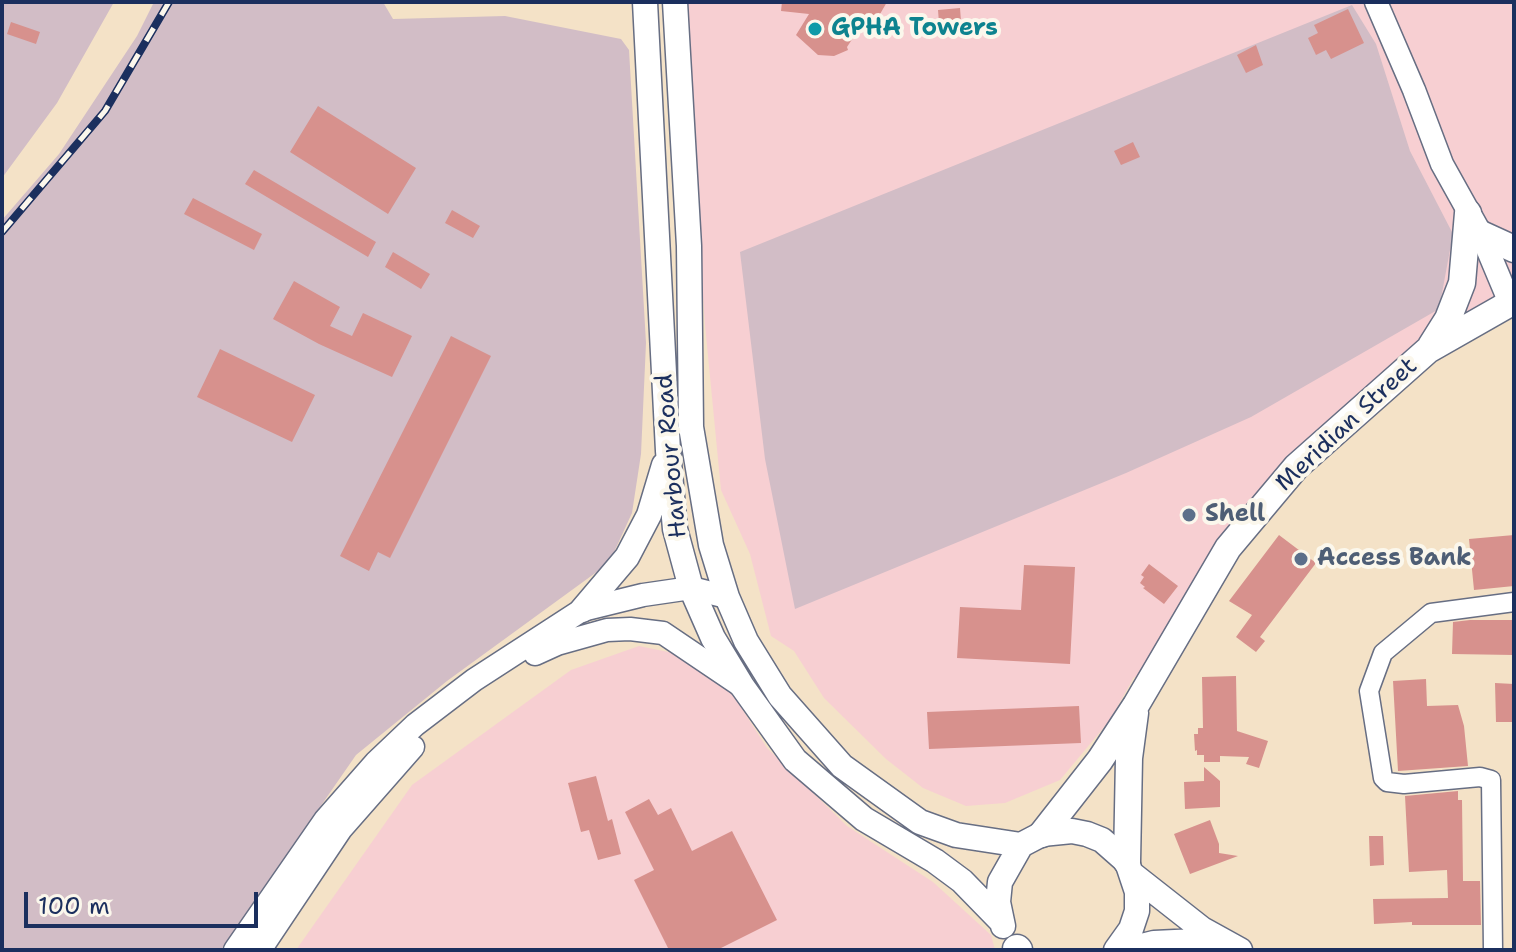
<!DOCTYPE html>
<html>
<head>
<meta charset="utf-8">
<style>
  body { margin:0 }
  #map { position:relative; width:1516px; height:952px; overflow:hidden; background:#f4e2c7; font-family:"Shantell Sans",sans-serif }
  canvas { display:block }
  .frame { position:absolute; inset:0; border:4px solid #1b2f5e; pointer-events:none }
  .scale { position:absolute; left:24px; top:892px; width:234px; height:36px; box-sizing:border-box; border:4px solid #1b2f5e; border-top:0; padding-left:10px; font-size:24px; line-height:28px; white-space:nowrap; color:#1b2f5e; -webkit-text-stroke:6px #fbf7ec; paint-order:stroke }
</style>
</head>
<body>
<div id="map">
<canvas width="1516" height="952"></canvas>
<div class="frame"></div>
<div class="scale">100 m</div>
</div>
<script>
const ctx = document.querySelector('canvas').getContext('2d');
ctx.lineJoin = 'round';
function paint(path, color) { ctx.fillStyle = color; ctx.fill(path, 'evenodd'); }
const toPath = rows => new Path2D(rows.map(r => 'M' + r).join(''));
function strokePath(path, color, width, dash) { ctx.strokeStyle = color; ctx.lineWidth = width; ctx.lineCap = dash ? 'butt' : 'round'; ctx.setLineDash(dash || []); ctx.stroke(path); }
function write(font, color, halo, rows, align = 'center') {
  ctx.font = font + ' "Shantell Sans",sans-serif'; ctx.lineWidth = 8; ctx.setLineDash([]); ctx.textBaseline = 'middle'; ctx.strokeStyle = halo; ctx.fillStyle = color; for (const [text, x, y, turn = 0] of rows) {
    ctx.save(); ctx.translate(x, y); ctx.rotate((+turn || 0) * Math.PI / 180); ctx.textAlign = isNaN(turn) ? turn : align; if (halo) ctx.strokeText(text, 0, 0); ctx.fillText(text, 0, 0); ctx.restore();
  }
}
const built = toPath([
  [682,2,1514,2,1514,307,1427,359,1249,528,1152,686,1134,677,1110,720,1060,780,1005,803,966,806,923,788,886,759,824,698,794,651,771,636,750,554,721,490,705,325],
  [639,646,683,655,723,679,767,748,847,826,933,882,991,935,995,950,296,950,412,785,571,670]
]);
const industrial = toPath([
  [2,2,114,2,57,103,2,178],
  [154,2,383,2,393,19,505,16,621,39,629,50,646,343,641,454,632,513,609,563,447,681,356,755,221,950,2,950,2,220,59,154,137,36],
  [1352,5,1376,44,1410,151,1453,234,1439,309,1251,417,1126,473,795,609,765,459,740,252]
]);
const building = toPath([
  [782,2,887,2,876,21,868,15,847,47,848,50,834,56,818,55,796,35,809,14,781,11],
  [960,8,962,34,940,36,938,10],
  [1348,9,1364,43,1331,59,1326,50,1316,55,1308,38,1318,33,1314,25],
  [11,22,40,32,36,44,7,34],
  [1256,45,1263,65,1246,73,1237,55],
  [318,106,416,168,388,214,290,152],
  [1133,142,1140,157,1121,165,1114,151],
  [254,170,376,242,368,257,245,184],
  [193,198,262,234,254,250,184,214],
  [452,210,480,226,473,238,445,223],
  [393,252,430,274,421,289,385,267],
  [294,281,340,307,330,326,352,336,363,313,412,336,392,377,319,344,273,319],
  [451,336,491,356,390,558,378,552,369,571,340,556],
  [220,349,315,395,292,442,197,397],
  [1279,535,1316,563,1260,637,1265,641,1256,652,1236,637,1252,615,1229,601],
  [1514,535,1514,586,1474,590,1469,539],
  [1149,564,1178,586,1164,604,1143,588,1145,587,1140,583,1144,577,1141,575],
  [1024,565,1075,567,1070,664,957,658,960,607,1021,610],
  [1470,620,1514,620,1514,655,1452,654,1453,622],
  [1236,676,1237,731,1268,741,1259,768,1246,764,1249,757,1220,756,1220,762,1204,762,1204,755,1197,755,1197,750,1195,751,1194,734,1198,734,1198,728,1203,728,1202,677],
  [1426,679,1427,706,1458,705,1464,726,1468,766,1398,771,1393,681],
  [1495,683,1514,684,1514,722,1496,722],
  [1079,706,1081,743,929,749,927,712],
  [1204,767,1220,781,1220,807,1185,809,1184,782,1204,781],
  [596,776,608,821,612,819,621,854,598,860,589,830,581,832,568,783],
  [1458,791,1458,800,1462,800,1463,881,1480,881,1481,925,1412,925,1412,922,1374,924,1373,899,1448,898,1447,870,1409,872,1405,796],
  [649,799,658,815,671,808,692,851,732,831,777,920,717,950,669,950,634,880,654,870,625,812],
  [1210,820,1219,844,1219,853,1238,856,1190,874,1174,834],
  [1369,836,1383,836,1384,865,1370,866]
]);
const minor = toPath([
  [1493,950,1491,780,1480,777,1404,784,1387,782,1383,778,1369,691,1383,653,1431,613,1514,602]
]);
const tertiary = toPath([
  [1376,2,1414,90,1442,164,1481,234,1510,303],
  [535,654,557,644,607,630,630,629,663,633,740,685],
  [235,950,325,820,376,762,415,725,474,680,582,610,643,595,691,588,727,597],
  [260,950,341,829,413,747]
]);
const secondary = toPath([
  [645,2,668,451,675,529,691,588,713,638,742,686,795,760,864,819,935,861,962,881,1001,921],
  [675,2,689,246,691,427,711,545,727,597,746,641,780,696,842,766,920,822,956,835,1021,845],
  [582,610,627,557,649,515,664,465],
  [1132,874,1202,929,1240,950],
  [1003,926,998,902,1000,882,1021,845,1042,834,1072,831,1087,834,1102,840,1127,862,1137,892,1137,911,1131,929,1116,950],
  [1126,950,1154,943,1196,941,1222,947]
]);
const primary = toPath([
  [1481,234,1514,249],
  [1431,346,1448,319,1462,283,1468,213],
  [1042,834,1100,760,1136,705,1228,548,1296,467,1428,350,1514,301],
  [1127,862,1129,758,1135,713]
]);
const trunk = toPath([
  [1017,949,1018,950]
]);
const rail = toPath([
  [2,232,105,111,169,2]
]);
const markers = [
  [815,29,8,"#0f9aa8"],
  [1189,515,8,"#5c6f8a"],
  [1301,559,8,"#5c6f8a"]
];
const cultureNames = [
  ["GPHA Towers",831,29]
];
const streetNames = [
  ["Meridian Street",1347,425,-43],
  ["Harbour Road",672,456,-95]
];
const serviceNames = [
  ["Shell",1205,515],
  ["Access Bank",1317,559]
];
paint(built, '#f7cfd2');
paint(industrial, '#d2bdc6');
paint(building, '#d7918d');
strokePath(minor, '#676e83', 21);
strokePath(tertiary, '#676e83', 25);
strokePath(secondary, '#676e83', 27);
strokePath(primary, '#676e83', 29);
strokePath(trunk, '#676e83', 31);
strokePath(minor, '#fff', 18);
strokePath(tertiary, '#fff', 22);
strokePath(secondary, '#fff', 24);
strokePath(primary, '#fff', 26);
strokePath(trunk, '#fff', 28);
strokePath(rail, '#1b2f5e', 8);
strokePath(rail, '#fbf7ec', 5, [15]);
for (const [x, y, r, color] of markers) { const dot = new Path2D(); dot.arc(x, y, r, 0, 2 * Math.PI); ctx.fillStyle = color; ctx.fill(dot); strokePath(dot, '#fbf7ec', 3); }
write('bold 24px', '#0d838f', '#fbf7ec', cultureNames, 'left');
write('24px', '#1b2f5e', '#fbf7ec', streetNames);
write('bold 24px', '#4e5e75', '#fbf7ec', serviceNames, 'left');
</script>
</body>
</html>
